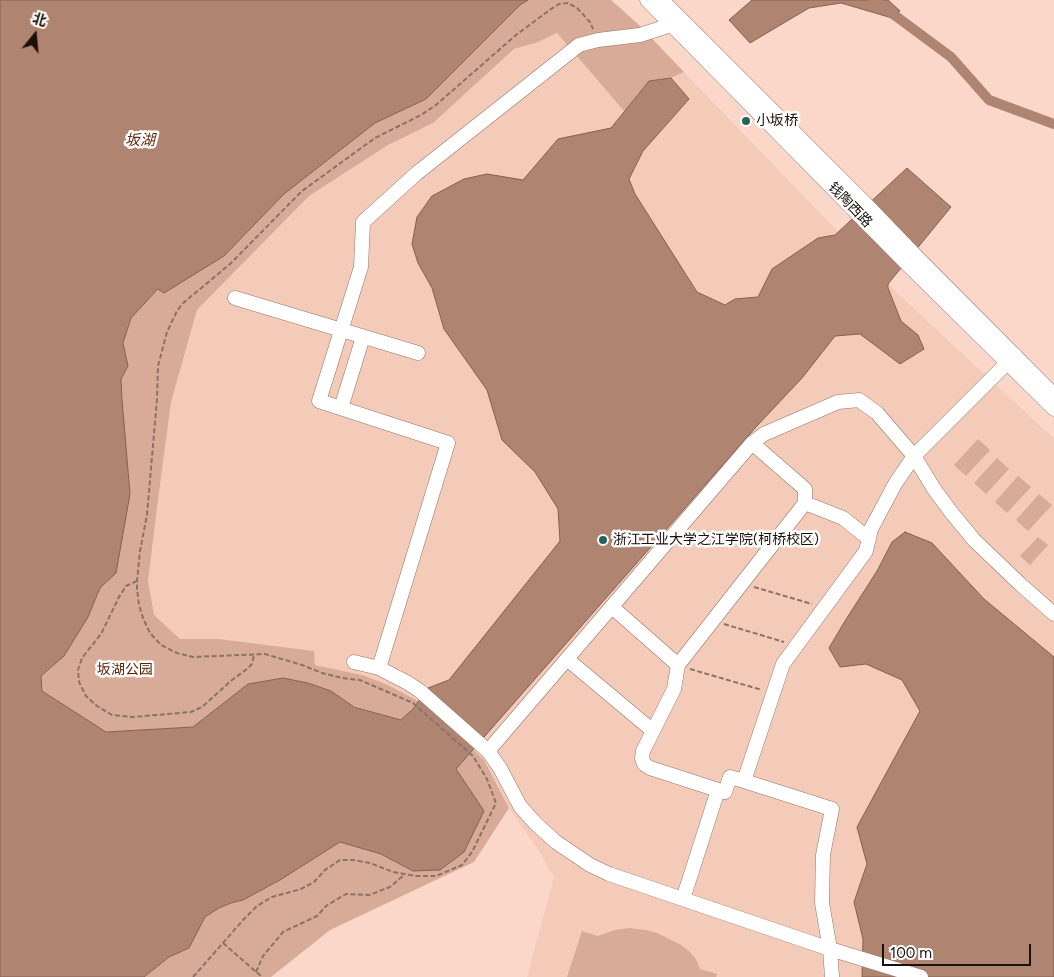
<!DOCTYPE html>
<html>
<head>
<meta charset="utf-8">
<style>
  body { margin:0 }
  #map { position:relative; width:1054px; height:977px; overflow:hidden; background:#fad7c8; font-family:Figtree,"Noto Sans SC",sans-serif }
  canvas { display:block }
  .north { position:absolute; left:10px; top:10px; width:50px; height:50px; -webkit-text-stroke:4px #fff; paint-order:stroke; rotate:17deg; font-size:14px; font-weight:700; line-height:20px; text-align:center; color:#1b100b }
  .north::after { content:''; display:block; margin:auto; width:18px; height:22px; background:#1b100b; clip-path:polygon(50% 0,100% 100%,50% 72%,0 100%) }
  .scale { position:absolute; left:882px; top:944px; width:149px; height:22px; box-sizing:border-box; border:2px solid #1b100b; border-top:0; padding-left:6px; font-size:15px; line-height:18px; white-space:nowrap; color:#1b100b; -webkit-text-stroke:4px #fff; paint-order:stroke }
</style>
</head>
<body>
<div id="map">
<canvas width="1054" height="977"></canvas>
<div class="north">北</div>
<div class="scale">100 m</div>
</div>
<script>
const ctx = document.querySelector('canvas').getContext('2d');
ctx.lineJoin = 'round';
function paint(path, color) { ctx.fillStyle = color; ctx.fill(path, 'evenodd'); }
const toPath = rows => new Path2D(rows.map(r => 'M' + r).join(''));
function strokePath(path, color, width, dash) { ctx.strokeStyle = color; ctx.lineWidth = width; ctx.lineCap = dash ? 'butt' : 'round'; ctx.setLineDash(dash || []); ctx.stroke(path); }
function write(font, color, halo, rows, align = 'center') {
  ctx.font = font + ' Figtree,"Noto Sans SC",sans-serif'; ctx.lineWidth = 5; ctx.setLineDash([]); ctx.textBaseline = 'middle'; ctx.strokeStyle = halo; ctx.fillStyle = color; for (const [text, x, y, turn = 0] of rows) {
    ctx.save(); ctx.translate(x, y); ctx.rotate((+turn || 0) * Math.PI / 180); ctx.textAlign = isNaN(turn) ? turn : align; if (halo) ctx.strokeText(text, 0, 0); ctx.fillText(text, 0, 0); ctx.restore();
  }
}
const built = toPath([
  [557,33,624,111,671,78,684,72,898,294,1054,439,1054,977,527,977,554,877,537,848,509,808,484,760,362,675,315,665,314,651,219,639,180,639,153,615,148,581,158,500,171,402,197,310,309,196,388,145,433,123,514,49,538,42]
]);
const green = toPath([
  [528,0,611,0,638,24,684,72,671,78,649,81,624,111,557,33,538,42,514,49,433,123,388,145,309,196,197,310,171,402,158,500,148,581,154,615,180,639,219,639,314,651,315,665,362,675,388,685,418,701,474,750,484,760,509,808,474,862,330,930,271,977,144,977,169,957,189,948,205,917,219,908,231,903,243,900,280,880,340,842,381,854,413,871,440,870,464,852,401,720,350,705,331,691,308,683,283,678,248,684,193,727,106,732,42,691,41,676,64,656,88,617,100,588,116,573,122,400,121,379,128,366,123,343,131,318,159,289,224,256,284,194,375,123,426,99,520,5],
  [978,439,990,450,966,476,954,465],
  [997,458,1009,469,986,494,974,483],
  [1018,476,1031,487,1007,513,995,502],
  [1039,494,1052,505,1028,531,1016,520],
  [1038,537,1048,545,1030,565,1020,556],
  [629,928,646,930,657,933,681,945,690,952,697,961,700,969,717,974,716,977,567,977,582,931,598,936,615,930]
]);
const water = toPath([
  [0,0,528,0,520,5,426,99,375,123,284,194,224,256,164,293,158,289,131,318,123,343,128,366,121,379,122,400,130,494,116,573,100,588,88,617,64,656,41,676,42,691,106,732,193,727,248,684,283,678,308,683,331,691,354,707,401,720,413,709,428,688,449,680,560,541,558,509,535,472,502,440,487,390,444,329,432,288,418,263,412,244,417,217,432,196,464,179,487,174,523,180,558,139,611,128,649,81,671,78,689,99,643,151,629,179,635,194,697,292,725,305,735,299,758,297,772,269,818,238,835,235,907,168,951,207,888,284,888,288,901,321,918,335,924,349,900,364,860,334,835,336,802,378,756,427,456,769,484,811,464,852,440,870,413,871,381,854,340,842,280,880,243,900,231,903,219,908,205,917,189,948,169,957,144,977,0,977,0,0],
  [752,0,888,0,900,11,892,18,841,3,809,8,750,43,729,20,752,0],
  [905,532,932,543,984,599,1054,657,1054,977,862,977,863,939,854,902,867,864,857,827,920,711,902,680,866,664,840,667,829,648,845,621,877,571,892,542,905,532]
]);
const canal = toPath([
  [874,0,951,57,989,100,1054,124]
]);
const path = toPath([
  [137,581,126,586,119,597,101,634,82,658,78,670,79,682,86,696,97,706,112,715,133,717,191,712,202,707,232,680,247,669,252,664,254,655],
  [754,587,812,604],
  [724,624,784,642],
  [690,669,762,690],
  [223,943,262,977],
  [256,972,263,956,283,932,317,916,326,906,346,894,369,895,390,887,404,875],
  [193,977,244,919,257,906,272,897,301,889,314,882,325,870,340,860,353,860,370,863,393,872,416,876,436,876,462,865,472,852,496,803,487,779,473,756,413,703,360,680,342,678,322,673,302,665,265,654,193,657,177,653,161,645,150,633,143,618,139,605,137,589,137,581,140,551,147,515,157,399,158,366,167,332,177,311,182,304,230,264,302,191,375,138,421,115,436,105,516,35,551,9,559,4,568,3,577,8,590,22,593,29]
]);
const minor = toPath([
  [647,0,910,267,1054,409],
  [662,0,864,202,919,259,1054,395],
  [235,298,418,353],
  [341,408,363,337],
  [752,443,805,489,805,503],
  [612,607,678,665],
  [567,659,653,731],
  [354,662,379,668,408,683,420,691,488,751,500,768,520,806,535,823,556,842,590,865,609,874,830,949,921,977],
  [379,668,448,443,319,401,361,267,363,222,417,173,579,45,598,40,640,35,671,25],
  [488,751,752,443,764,434,838,402,859,400,877,413,914,456,934,489,951,512,974,540,1020,584,1054,614],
  [718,790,650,768,644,764,642,758,643,751,674,689,678,665,805,503,843,518,869,539],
  [683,899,718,790,725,792,730,777,744,781],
  [832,977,830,949,822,903,823,855,832,809,744,781,783,664,866,551,871,529,895,484,914,456,1015,355]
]);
const markers = [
  [746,121,5,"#206557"],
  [603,540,5,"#206557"]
];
const poiNames = [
  ["小坂桥",756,121],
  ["浙江工业大学之江学院(柯桥校区)",613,540]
];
const streetNames = [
  ["钱陶西路",850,205,46]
];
const parkNames = [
  ["坂湖公园",125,670]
];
const waterNames = [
  ["坂湖",140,141]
];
paint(built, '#f4cab8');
paint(green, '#d8ab98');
paint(water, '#af8471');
strokePath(water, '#836152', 1);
strokePath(canal, '#af8471', 10);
strokePath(minor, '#957669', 15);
strokePath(path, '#897369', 2, [5, 2.5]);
strokePath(minor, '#fff', 14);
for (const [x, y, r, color] of markers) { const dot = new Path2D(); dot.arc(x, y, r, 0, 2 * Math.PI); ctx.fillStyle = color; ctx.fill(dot); strokePath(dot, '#fff', 2); }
write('14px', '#1b100b', '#fff', poiNames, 'left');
write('14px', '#1b100b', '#fff', streetNames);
write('14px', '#5d2508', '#fff', parkNames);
write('italic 15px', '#642c0f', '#fff', waterNames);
</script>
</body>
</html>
